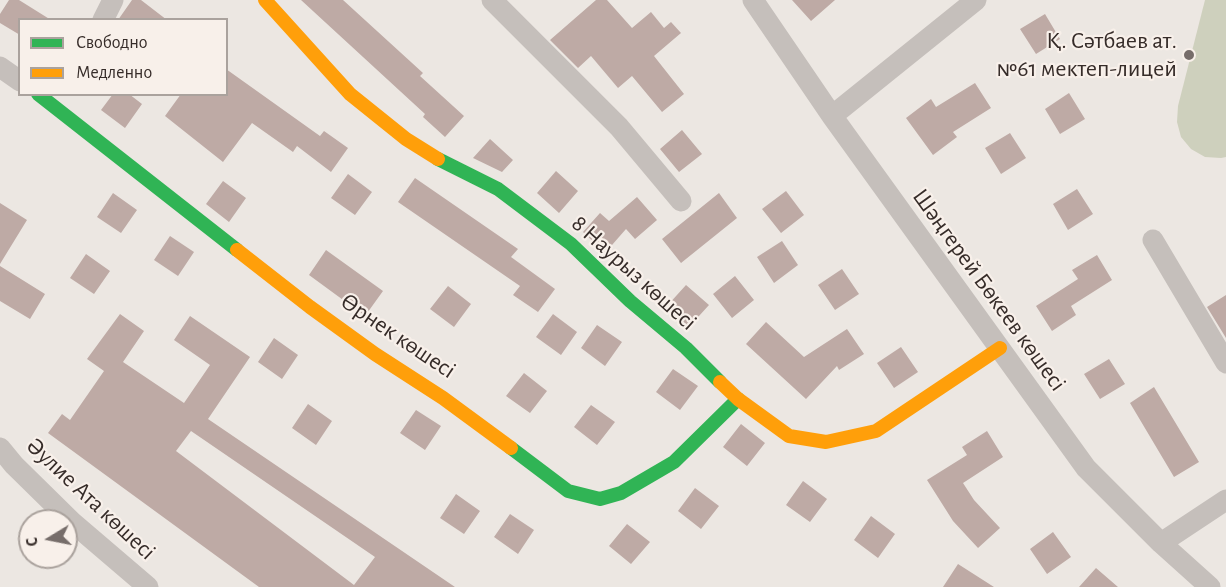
<!DOCTYPE html>
<html>
<head>
<meta charset="utf-8">
<style>
  body { margin:0 }
  #map { position:relative; width:1226px; height:587px; overflow:hidden; background:#ece7e2; font-family:"Alegreya Sans",sans-serif }
  canvas { display:block }
  .legend { position:absolute; left:18px; top:18px; width:210px; height:78px; box-sizing:border-box; background:#f8f0ea; border:2px solid #aaa29d; margin:0; padding:8px 10px; list-style:none; font-size:18px; color:#362c29 }
  .legend li { display:flex; align-items:center; gap:12px; height:30px }
  .legend b { width:30px; border:2px solid #aaa29d }
  .north { position:absolute; left:18px; top:509px; width:60px; height:60px; box-sizing:border-box; background:#f8f0ea; border:2px solid #aaa29d; border-radius:50%; rotate:260deg; font-size:16px; font-weight:700; line-height:24px; text-align:center; color:#362c29 }
  .north::after { content:''; display:block; margin:auto; width:21px; height:27px; background:#766d6a; clip-path:polygon(50% 0,100% 100%,50% 72%,0 100%) }
</style>
</head>
<body>
<div id="map">
<canvas width="1226" height="587"></canvas>
<ul class="legend">
<li><b style="height:8px;background:#30b455"></b>Свободно</li>
<li><b style="height:8px;background:#ff9f0a"></b>Медленно</li>
</ul>
<div class="north">С</div>
</div>
<script>
const ctx = document.querySelector('canvas').getContext('2d');
ctx.lineJoin = 'round';
function paint(path, color) { ctx.fillStyle = color; ctx.fill(path, 'evenodd'); }
const toPath = rows => new Path2D(rows.map(r => 'M' + r).join(''));
function strokePath(path, color, width, dash) { ctx.strokeStyle = color; ctx.lineWidth = width; ctx.lineCap = dash ? 'butt' : 'round'; ctx.setLineDash(dash || []); ctx.stroke(path); }
function write(font, color, halo, rows, align = 'center') {
  ctx.font = font + ' "Alegreya Sans",sans-serif'; ctx.lineWidth = 4.5; ctx.setLineDash([]); ctx.textBaseline = 'middle'; ctx.strokeStyle = halo; ctx.fillStyle = color; for (const [text, x, y, turn = 0] of rows) {
    ctx.save(); ctx.translate(x, y); ctx.rotate((+turn || 0) * Math.PI / 180); ctx.textAlign = isNaN(turn) ? turn : align; if (halo) ctx.strokeText(text, 0, 0); ctx.fillText(text, 0, 0); ctx.restore();
  }
}
const green = toPath([
  [1205,0,1226,0,1226,157,1221,158,1205,157,1191,149,1181,137,1177,122,1178,106]
]);
const building = toPath([
  [9,0,19,0,51,20,20,20,20,35,0,23,0,14],
  [132,0,141,0,167,20,118,20],
  [301,0,343,0,423,73,420,76,464,116,445,137,423,117,425,114],
  [596,0,607,0,632,28,651,12,664,28,671,22,681,33,654,56,684,94,662,112,632,76,618,88,591,56,578,68,550,40],
  [792,0,835,0,811,21],
  [1045,14,1060,39,1036,54,1020,29],
  [226,69,320,136,324,131,348,148,331,172,297,146,293,152,252,123,223,162,165,116,181,94,226,94],
  [975,83,991,108,953,132,957,137,933,155,906,118,931,99,936,107],
  [1069,93,1085,119,1060,134,1045,109],
  [113,94,129,94,142,104,125,128,101,110],
  [682,130,702,154,679,172,660,149],
  [1010,133,1026,158,1001,174,985,148],
  [490,139,513,160,502,172,473,158],
  [556,171,578,191,559,213,537,193],
  [348,174,372,192,355,215,331,198],
  [415,178,518,249,511,257,555,289,538,312,513,295,520,286,398,202],
  [223,181,246,198,229,222,206,204],
  [1077,189,1093,214,1068,230,1053,204],
  [786,191,804,215,781,233,762,209],
  [113,193,137,210,121,233,97,217],
  [719,193,737,218,681,263,662,239],
  [637,197,657,220,635,239,626,229,605,253,583,232,600,213,609,221],
  [0,203,27,220,0,264],
  [170,236,194,252,178,276,154,260],
  [782,241,798,265,774,283,757,257],
  [326,250,383,291,365,316,309,275],
  [86,254,110,271,94,294,70,278],
  [1097,255,1112,280,1071,306,1076,315,1052,331,1036,306,1078,279,1072,270],
  [0,266,45,294,30,319,0,301],
  [842,269,859,294,835,310,818,285],
  [735,276,754,300,732,318,713,294],
  [686,285,709,305,689,327,667,306],
  [448,286,471,304,454,327,430,309],
  [1226,295,1226,338,1207,307],
  [120,314,144,331,123,362,184,403,210,365,174,340,190,316,250,357,208,419,455,587,259,587,48,433,62,414,70,420,104,371,87,359],
  [191,431,375,557,354,585,176,451],
  [553,314,577,332,561,355,536,337],
  [766,322,804,357,847,329,864,354,839,370,837,366,806,399,746,344],
  [597,325,622,342,605,366,581,348],
  [274,338,298,355,282,379,258,362],
  [901,347,918,372,894,388,877,363],
  [1109,359,1125,384,1100,399,1084,374],
  [673,369,698,386,680,410,656,392],
  [524,373,547,391,530,413,506,396],
  [1154,387,1199,462,1174,477,1130,403],
  [308,404,332,421,316,445,292,428],
  [591,405,615,422,597,445,574,427],
  [416,410,441,426,425,450,400,433],
  [741,424,765,443,747,466,723,447],
  [987,431,1003,457,963,483,974,500,1000,528,978,548,953,521,927,480,967,455,962,447],
  [803,481,827,499,810,522,786,505],
  [695,488,719,506,701,529,678,511],
  [456,494,480,511,464,534,440,518],
  [510,514,534,530,518,554,494,537],
  [871,516,895,534,878,558,854,540],
  [627,524,650,542,631,564,609,546],
  [1053,532,1071,557,1047,574,1030,549],
  [958,564,994,587,943,587],
  [1096,568,1118,587,1079,587]
]);
const street = toPath([
  [492,0,619,127,681,201],
  [753,0,832,116,1086,468,1161,543,1210,587],
  [103,20,113,0],
  [0,67,20,81],
  [832,116,976,0],
  [1153,240,1226,363],
  [0,448,14,465,72,522,148,587],
  [1161,543,1226,500]
]);
const fast = toPath([
  [38,94,237,250],
  [438,159,498,189,571,244,630,301,686,348,720,382],
  [511,448,568,491,600,499,621,493,674,462,738,399]
]);
const slow = toPath([
  [265,0,350,94,406,139,438,159],
  [237,250,310,307,375,354,443,398,511,448],
  [720,382,738,399,789,436,826,442,876,431,1000,348]
]);
const markers = [
  [1189,55,6,"#766d6a"]
];
const poiNames = [
  ["Қ. Сәтбаев ат.",1177,41],
  ["№61 мектеп-лицей",1177,69]
];
const streetNames = [
  ["8 Наурыз көшесі",634,273,42],
  ["Шәңгерей Бөкеев көшесі",989,290,54],
  ["Өрнек көшесі",398,336,34],
  ["Әулие Ата көшесі",91,499,43]
];
paint(green, '#ced0bd');
paint(building, '#beaaa5');
strokePath(street, '#c5bfbb', 21);
strokePath(fast, '#30b455', 14);
strokePath(slow, '#ff9f0a', 14);
for (const [x, y, r, color] of markers) { const dot = new Path2D(); dot.arc(x, y, r, 0, 2 * Math.PI); ctx.fillStyle = color; ctx.fill(dot); strokePath(dot, '#f8f0ea', 2); }
write('24px', '#362c29', '#f8f0ea', poiNames, 'right');
write('24px', '#362c29', '#f8f0ea', streetNames);
</script>
</body>
</html>
